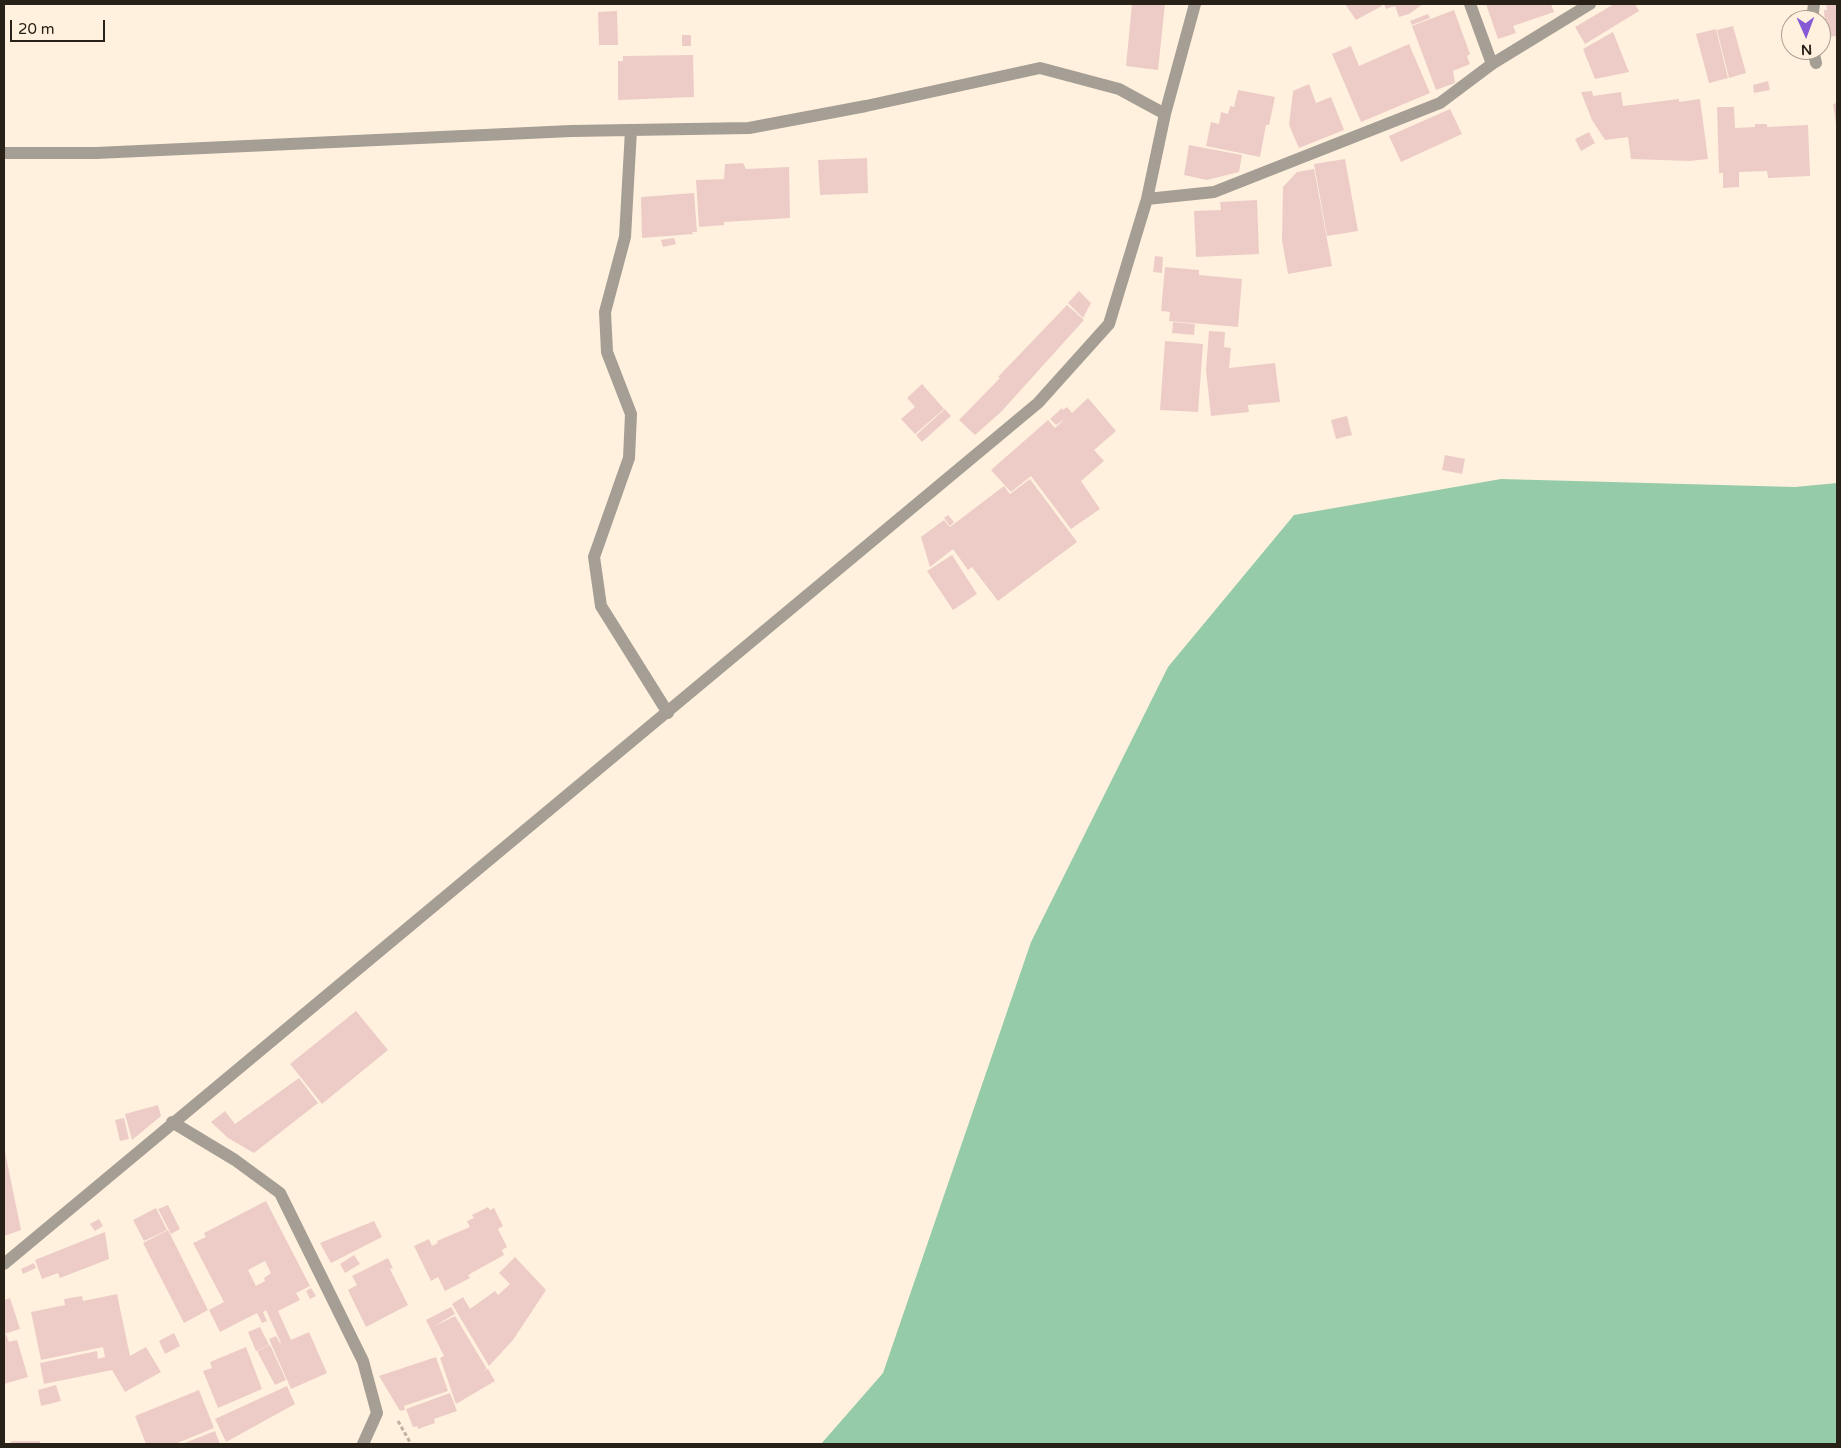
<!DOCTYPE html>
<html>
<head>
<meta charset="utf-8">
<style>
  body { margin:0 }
  #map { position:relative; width:1841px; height:1448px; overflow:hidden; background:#fff1dd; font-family:"Varela Round",sans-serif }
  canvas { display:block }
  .frame { position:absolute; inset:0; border:5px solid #282118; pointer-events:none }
  .north { position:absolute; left:1781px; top:10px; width:50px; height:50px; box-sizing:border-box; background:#fff1dd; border:1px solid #a99e8e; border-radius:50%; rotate:178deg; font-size:14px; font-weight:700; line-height:20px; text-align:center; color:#282118 }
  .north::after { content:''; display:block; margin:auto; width:18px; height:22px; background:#865ad4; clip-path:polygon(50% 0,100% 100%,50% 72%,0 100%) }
  .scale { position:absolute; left:10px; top:20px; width:95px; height:22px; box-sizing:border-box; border:2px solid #282118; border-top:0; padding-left:6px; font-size:15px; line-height:18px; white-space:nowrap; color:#282118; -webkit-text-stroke:4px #fff1dd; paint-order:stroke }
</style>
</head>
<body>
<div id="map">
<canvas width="1841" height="1448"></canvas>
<div class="frame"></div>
<div class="north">N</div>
<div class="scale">20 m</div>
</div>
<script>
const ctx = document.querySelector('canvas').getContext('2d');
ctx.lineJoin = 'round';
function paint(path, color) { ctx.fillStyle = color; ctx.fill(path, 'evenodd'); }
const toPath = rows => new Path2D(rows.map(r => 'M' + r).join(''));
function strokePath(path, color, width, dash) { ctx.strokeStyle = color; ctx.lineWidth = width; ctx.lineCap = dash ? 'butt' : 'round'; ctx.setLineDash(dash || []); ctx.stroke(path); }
const forest = toPath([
  [1501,479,1795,487,1837,483,1837,1444,821,1444,883,1373,1031,942,1168,667,1294,515]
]);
const building = toPath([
  [1132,4,1165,4,1158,70,1126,66],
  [1345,4,1380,4,1382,6,1356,20],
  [1384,4,1423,4,1409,14,1399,17,1395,6,1386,9],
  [1486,4,1551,4,1554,12,1513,26,1516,33,1498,39],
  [1614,4,1635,4,1639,11,1585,44,1575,27],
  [1826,4,1837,4,1837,36,1826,37,1824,10,1827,10],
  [1454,10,1470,54,1467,56,1470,64,1453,71,1455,83,1436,90,1412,26],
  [617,11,618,45,599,45,598,12],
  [1428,14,1430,18,1412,25,1410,21],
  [1733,26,1746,73,1729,78,1717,30],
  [1716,29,1728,78,1709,83,1696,34],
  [1613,32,1629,72,1595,79,1583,49],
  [682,35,691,35,691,46,682,46],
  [1409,44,1430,93,1361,122,1332,54,1351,46,1359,66],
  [693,55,694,97,618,100,618,61,623,61,623,56],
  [1768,81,1770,90,1754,93,1753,85],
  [1309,84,1316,103,1331,97,1344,130,1299,148,1289,125,1293,91],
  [1238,90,1275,97,1269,125,1266,125,1260,157,1206,146,1211,122,1219,124,1221,112,1228,114,1230,106,1234,107],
  [1592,91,1593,96,1621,92,1623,106,1679,99,1679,102,1700,99,1708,159,1690,161,1631,159,1628,137,1605,140,1592,120,1581,92],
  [1837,103,1837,123,1836,123,1833,104],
  [1717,107,1734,107,1735,128,1755,127,1755,124,1767,124,1767,127,1808,125,1810,176,1768,178,1767,171,1739,172,1739,187,1723,188,1723,173,1719,173],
  [1450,109,1462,134,1401,162,1389,136],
  [1589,132,1595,143,1581,151,1575,139],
  [1189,145,1242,155,1239,172,1207,180,1184,175],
  [867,158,868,193,820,195,818,160],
  [1345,159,1358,231,1327,236,1314,164],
  [743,163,746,169,789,167,790,218,724,222,724,225,699,227,696,180,724,179,725,164],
  [1314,169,1332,266,1288,274,1282,240,1283,187,1297,172],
  [694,193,697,232,692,232,693,234,642,238,641,197],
  [1257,200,1259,254,1196,257,1194,211,1221,210,1220,202],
  [674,238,676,244,663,247,661,240],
  [1155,256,1163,257,1162,273,1153,272],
  [1165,267,1199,270,1199,275,1242,279,1238,327,1169,321,1170,312,1161,311],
  [1079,291,1091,303,1083,318,1068,303],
  [1067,305,1084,320,1001,412,975,435,959,420,1000,378,998,377],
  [1173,322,1195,324,1194,335,1172,333],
  [1209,331,1225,332,1224,347,1231,348,1229,368,1275,363,1280,402,1248,405,1249,412,1211,416,1206,370],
  [1165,341,1203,344,1198,412,1160,410],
  [922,384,944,409,915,434,901,419,915,407,907,398],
  [1088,398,1116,431,1094,450,1104,461,1081,481,1100,509,1071,529,1031,476,1011,492,991,470,1048,420,1055,428,1065,419,1056,425,1050,419,1062,408,1063,410,1067,407,1072,413],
  [945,409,951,416,922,442,916,435],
  [1347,416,1352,435,1336,439,1331,420],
  [1445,455,1465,459,1462,474,1442,470],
  [1030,479,1077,542,998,601,972,567,968,570,953,549,930,567,921,537,944,520,950,527,1004,486,1010,494],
  [948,515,954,522,950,526,944,518],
  [952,555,977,594,953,610,927,571],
  [356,1011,388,1050,322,1104,290,1064],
  [299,1078,318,1103,254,1153,228,1138,211,1122,225,1111,235,1124],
  [158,1105,161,1116,132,1140,125,1114],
  [124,1118,129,1139,120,1141,115,1120],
  [4,1147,21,1230,4,1236],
  [266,1201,310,1286,296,1293,300,1300,278,1311,291,1340,309,1332,327,1373,291,1389,269,1339,276,1336,280,1343,281,1343,266,1310,263,1312,267,1321,262,1323,257,1313,220,1332,209,1310,224,1302,193,1243,206,1237,204,1233],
  [265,1261,271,1273,264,1278,265,1281,256,1286,248,1270],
  [168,1205,180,1229,171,1234,158,1209],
  [488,1207,490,1210,494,1208,503,1226,498,1229,507,1247,502,1250,504,1255,468,1275,470,1278,445,1291,438,1277,431,1281,414,1246,429,1239,432,1246,438,1243,437,1241,470,1227,467,1221,474,1218,472,1215],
  [156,1208,167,1230,144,1241,133,1220],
  [99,1219,103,1226,95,1231,90,1224],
  [374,1221,382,1237,331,1263,320,1243],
  [168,1230,208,1310,184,1323,143,1243],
  [105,1232,109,1259,60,1278,58,1273,42,1279,35,1260],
  [354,1255,360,1264,345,1273,340,1264],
  [515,1257,546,1290,513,1340,489,1366,452,1304,463,1297,470,1309,495,1291,498,1295,510,1284,499,1273],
  [388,1258,393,1268,390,1269,408,1305,366,1327,348,1290,357,1285,352,1276],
  [34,1263,36,1268,23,1274,21,1269],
  [311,1288,316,1296,310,1299,306,1291],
  [117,1294,130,1356,146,1347,161,1372,125,1392,112,1370,44,1384,40,1363,97,1351,98,1359,105,1357,103,1347,41,1360,31,1312,65,1305,64,1299,82,1296,83,1301],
  [10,1298,20,1329,4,1334,4,1300],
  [451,1307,455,1314,433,1327,455,1316,487,1369,481,1373,488,1369,495,1381,456,1404,440,1358,444,1356,426,1320],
  [260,1327,269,1345,256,1351,248,1332],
  [174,1333,180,1346,165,1354,159,1341],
  [6,1334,9,1342,17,1340,28,1377,4,1384,4,1335],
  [270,1345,286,1380,275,1385,257,1351],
  [246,1347,262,1389,218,1408,203,1371,212,1368,210,1362],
  [436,1357,448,1391,404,1406,405,1410,400,1411,379,1376],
  [56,1385,61,1401,41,1406,38,1390],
  [287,1386,295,1404,226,1442,215,1419],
  [199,1390,214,1428,175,1444,146,1444,135,1416],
  [450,1393,457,1411,434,1419,435,1423,418,1429,417,1426,413,1427,406,1409],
  [215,1431,220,1444,182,1444],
  [11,1441,40,1441,40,1444,10,1444]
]);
const path = toPath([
  [398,1421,411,1444]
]);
const minor = toPath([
  [1470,4,1492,64],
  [1812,20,1814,4],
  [1813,50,1816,63],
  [631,130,625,237,605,312,607,352,631,414,629,458,594,557,601,606,668,713],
  [4,153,96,153,571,131,749,128,866,106,1040,68,1119,89,1165,114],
  [1147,199,1214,192,1440,103,1492,64,1590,4],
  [172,1122,235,1160,280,1193,363,1361,377,1413,363,1444],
  [4,1264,1038,403,1109,324,1147,199,1165,114,1195,4]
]);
paint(forest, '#96cba9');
paint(building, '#edccc8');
strokePath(path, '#beb2a2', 3, [4, 2.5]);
strokePath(minor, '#a59e94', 12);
</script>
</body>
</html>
